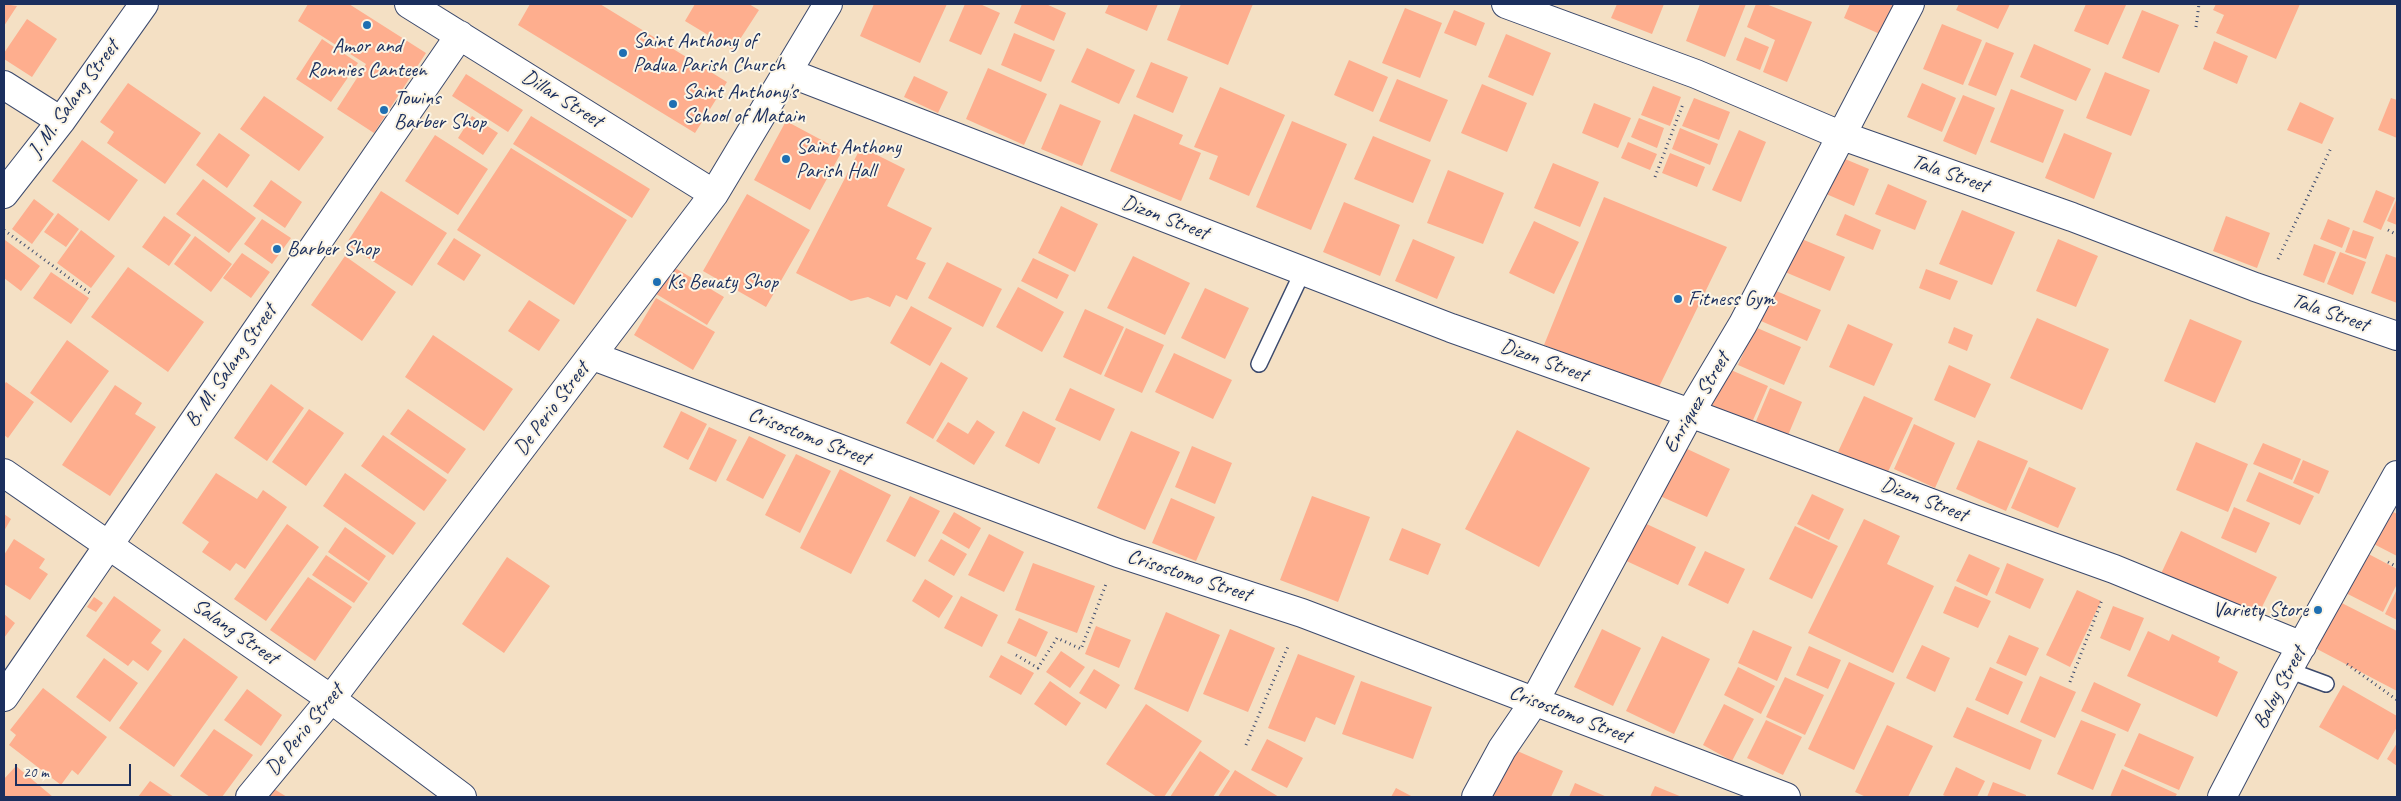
<!DOCTYPE html>
<html>
<head>
<meta charset="utf-8">
<style>
  body { margin:0 }
  #map { position:relative; width:2401px; height:801px; overflow:hidden; background:#f4e0c4; font-family:Caveat,sans-serif }
  canvas { display:block }
  .frame { position:absolute; inset:0; border:5px solid #1b2f5e; pointer-events:none }
  .scale { position:absolute; left:15px; top:764px; width:116px; height:22px; box-sizing:border-box; border:2px solid #1b2f5e; border-top:0; padding-left:6px; font-size:15px; line-height:18px; white-space:nowrap; color:#1b2f5e; -webkit-text-stroke:4px #fcf5e5; paint-order:stroke }
</style>
</head>
<body>
<div id="map">
<canvas width="2401" height="801"></canvas>
<div class="frame"></div>
<div class="scale">20 m</div>
</div>
<script>
const ctx = document.querySelector('canvas').getContext('2d');
ctx.lineJoin = 'round';
function paint(path, color) { ctx.fillStyle = color; ctx.fill(path, 'evenodd'); }
const toPath = rows => new Path2D(rows.map(r => 'M' + r).join(''));
function strokePath(path, color, width, dash) { ctx.strokeStyle = color; ctx.lineWidth = width; ctx.lineCap = dash ? 'butt' : 'round'; ctx.setLineDash(dash || []); ctx.stroke(path); }
function write(font, color, halo, rows, align = 'center') {
  ctx.font = font + ' Caveat,sans-serif'; ctx.lineWidth = 4; ctx.setLineDash([]); ctx.textBaseline = 'middle'; ctx.strokeStyle = halo; ctx.fillStyle = color; for (const [text, x, y, turn = 0] of rows) {
    ctx.save(); ctx.translate(x, y); ctx.rotate((+turn || 0) * Math.PI / 180); ctx.textAlign = isNaN(turn) ? turn : align; if (halo) ctx.strokeText(text, 0, 0); ctx.fillText(text, 0, 0); ctx.restore();
  }
}
const building = toPath([
  [4,4,17,6,4,26],
  [308,4,349,4,426,53,374,133,337,109,366,64,298,21],
  [530,4,600,4,727,82,695,133,518,25],
  [695,4,749,4,759,10,733,50,685,21],
  [874,4,947,4,920,63,860,36],
  [965,4,980,4,1000,13,981,55,949,41],
  [1022,4,1046,4,1066,13,1054,41,1014,23],
  [1109,4,1158,4,1147,31,1105,13],
  [1181,4,1253,4,1228,65,1167,40],
  [1617,4,1664,4,1652,34,1611,18],
  [1700,4,1746,4,1725,57,1686,41],
  [1756,4,1766,4,1812,22,1787,82,1763,72,1775,40,1747,27],
  [1850,4,1891,4,1904,9,1891,39,1844,18],
  [1959,4,2010,4,1998,29,1956,10],
  [2086,4,2126,5,2108,45,2074,31],
  [2216,4,2300,4,2276,59,2216,33,2224,15,2213,10],
  [1405,8,1442,23,1420,78,1382,63],
  [1454,10,1485,23,1476,46,1444,33],
  [2142,10,2179,25,2159,73,2122,58],
  [27,19,57,39,32,77,4,59,4,53],
  [1942,24,1982,40,1963,85,1923,69],
  [1014,33,1055,50,1041,82,1001,65],
  [1506,34,1551,53,1533,96,1488,77],
  [1745,37,1769,47,1760,70,1736,60],
  [322,39,358,63,331,102,296,79],
  [2214,41,2248,56,2237,84,2203,69],
  [1986,42,2014,53,1996,96,1968,85],
  [2034,44,2091,69,2076,101,2020,77],
  [1087,48,1135,70,1119,104,1071,82],
  [1349,60,1388,77,1373,112,1334,95],
  [1151,62,1188,77,1173,113,1136,97],
  [988,68,1047,94,1024,145,966,119],
  [2105,72,2150,90,2131,136,2086,118],
  [466,74,523,110,508,132,452,96],
  [914,76,948,92,938,113,904,97],
  [1397,79,1448,100,1430,142,1379,121],
  [128,83,201,133,165,184,107,143,114,132,100,122],
  [1922,83,1956,98,1942,132,1907,117],
  [1482,84,1527,103,1507,152,1461,133],
  [1653,86,1681,97,1670,126,1641,115],
  [1220,87,1285,115,1249,196,1209,179,1218,156,1194,147],
  [2011,89,2064,110,2043,163,1990,142],
  [1963,95,1995,108,1976,155,1943,141],
  [264,96,324,137,299,171,240,129],
  [1694,98,1730,112,1719,140,1682,126],
  [2391,98,2397,100,2397,138,2378,130],
  [2300,102,2334,118,2322,144,2287,130],
  [1594,103,1631,118,1618,148,1582,133],
  [1060,104,1101,121,1082,166,1041,149],
  [1134,114,1183,135,1179,144,1201,153,1181,201,1110,171],
  [472,116,498,133,483,155,458,138],
  [531,116,650,189,632,218,513,144],
  [1639,118,1664,128,1657,148,1631,137],
  [786,121,842,151,810,210,754,180],
  [1292,121,1347,144,1311,230,1256,207],
  [1680,128,1718,144,1710,165,1672,149],
  [1739,130,1766,142,1741,202,1712,190],
  [219,133,250,155,227,188,196,165],
  [2064,133,2112,153,2094,199,2045,178],
  [435,135,488,169,458,215,405,181],
  [1373,136,1431,160,1413,203,1354,179],
  [82,140,138,180,109,221,52,181],
  [1628,142,1657,154,1650,170,1621,158],
  [861,147,905,169,887,206,932,228,916,259,926,263,907,300,896,295,890,307,868,297,851,301,796,273],
  [511,148,627,220,574,305,457,230],
  [1670,153,1705,167,1697,187,1662,173],
  [1833,154,1869,169,1854,206,1817,190],
  [1553,163,1599,182,1580,227,1534,208],
  [1448,170,1504,193,1483,244,1427,223],
  [203,179,256,218,229,253,176,214],
  [271,180,302,202,285,228,253,206],
  [1888,184,1927,201,1915,230,1875,214],
  [2376,190,2395,198,2381,230,2363,222],
  [381,191,447,233,412,286,346,244],
  [747,194,810,230,766,307,703,271],
  [1604,197,1727,247,1658,389,1544,345],
  [2397,198,2397,225,2387,221],
  [34,199,54,214,32,244,12,229],
  [1344,202,1400,225,1380,276,1323,252],
  [1061,206,1098,224,1075,272,1038,253],
  [1962,210,2015,232,1992,285,1939,264],
  [58,213,79,229,66,247,44,232],
  [1845,214,1881,230,1873,250,1836,235],
  [164,216,191,235,169,266,142,247],
  [2226,216,2270,233,2257,268,2213,251],
  [262,219,291,238,272,264,244,244],
  [2328,219,2350,228,2342,248,2320,239],
  [1534,221,1579,242,1554,294,1509,273],
  [81,230,115,256,91,288,57,263],
  [2353,230,2374,237,2366,259,2345,252],
  [1792,235,1845,257,1830,291,1778,269],
  [195,236,232,264,211,292,174,264],
  [454,238,481,255,464,281,437,264],
  [1413,239,1455,257,1437,299,1395,281],
  [2058,239,2098,256,2076,307,2036,291],
  [5,240,40,266,21,291,4,278],
  [2314,244,2336,252,2324,283,2303,275],
  [2340,252,2366,262,2353,295,2327,284],
  [242,253,270,272,251,298,223,278],
  [2386,254,2397,258,2397,303,2371,293],
  [345,256,396,292,362,341,311,305],
  [1133,256,1190,283,1165,335,1107,308],
  [1033,258,1069,275,1057,299,1021,281],
  [665,262,724,297,707,325,648,289],
  [947,262,1002,289,983,327,928,298],
  [128,267,204,322,168,372,91,317],
  [1926,269,1958,281,1950,300,1919,288],
  [51,272,89,298,71,324,33,298],
  [1018,287,1064,312,1042,352,996,327],
  [1767,287,1821,310,1807,341,1754,318],
  [1205,288,1249,308,1225,359,1181,338],
  [656,298,715,332,693,370,634,335],
  [529,300,560,320,539,351,508,331],
  [911,306,952,328,930,366,890,343],
  [1085,309,1124,327,1101,375,1063,357],
  [2037,318,2109,349,2082,410,2010,378],
  [2190,319,2242,341,2215,403,2164,381],
  [1848,324,1893,344,1874,386,1829,367],
  [1755,327,1801,347,1784,385,1738,365],
  [1954,327,1973,335,1967,351,1948,343],
  [1126,328,1164,345,1142,393,1104,376],
  [433,335,513,389,484,431,405,377],
  [67,340,109,371,71,423,30,393],
  [1174,353,1232,380,1213,419,1155,392],
  [941,362,968,378,933,439,906,423],
  [1949,365,1991,384,1975,418,1934,400],
  [1724,367,1768,386,1750,427,1706,408],
  [6,382,34,402,8,438,4,435,4,385],
  [271,384,304,408,267,461,234,438],
  [115,385,142,403,135,414,156,427,110,496,62,465],
  [1070,388,1115,409,1100,441,1055,420],
  [1770,388,1802,402,1786,440,1754,426],
  [1864,396,1913,418,1887,474,1838,452],
  [309,409,344,433,306,486,272,462],
  [408,409,466,449,448,474,390,434],
  [681,411,707,424,688,460,663,447],
  [1023,411,1056,428,1039,464,1005,446],
  [977,420,995,432,974,465,936,441,948,422,968,434],
  [1914,424,1955,443,1935,488,1894,469],
  [709,427,737,440,716,482,689,469],
  [1517,430,1590,468,1539,567,1465,529],
  [1131,431,1180,452,1145,530,1097,508],
  [383,435,447,480,424,511,361,466],
  [749,436,786,455,763,499,726,480],
  [1978,440,2028,461,2006,511,1956,489],
  [2196,442,2248,464,2228,512,2176,490],
  [2263,443,2301,459,2292,480,2253,464],
  [1192,446,1232,463,1215,504,1175,487],
  [1683,447,1730,469,1707,517,1660,496],
  [796,454,831,471,800,533,765,515],
  [2303,460,2329,471,2319,494,2293,483],
  [2029,467,2076,488,2058,528,2011,508],
  [840,469,891,495,851,574,800,548],
  [2259,472,2314,496,2300,525,2246,501],
  [216,473,257,499,263,490,287,507,245,569,236,563,230,571,202,552,209,542,182,523],
  [345,473,416,523,393,555,323,506],
  [1812,494,1844,509,1829,540,1797,524],
  [910,496,940,511,915,557,886,541],
  [1312,496,1370,517,1338,602,1280,580],
  [1171,498,1215,517,1196,561,1152,543],
  [2382,506,2397,514,2397,556,2364,539],
  [2234,507,2270,523,2256,553,2221,538],
  [954,512,981,528,969,549,942,533],
  [4,514,11,519,4,531],
  [1864,519,1900,536,1887,564,1934,586,1893,673,1808,633],
  [1638,520,1696,547,1678,585,1620,558],
  [287,524,319,547,266,621,234,599],
  [1795,526,1838,546,1812,599,1769,579],
  [345,527,386,556,369,581,328,552],
  [1402,528,1441,544,1428,575,1389,560],
  [2181,531,2277,577,2254,623,2159,578],
  [989,534,1024,552,1004,592,968,575],
  [14,539,45,559,39,568,48,574,30,600,4,584,4,555],
  [941,539,967,554,954,576,928,561],
  [2359,549,2397,569,2397,584,2383,612,2338,589],
  [1705,551,1745,569,1728,604,1688,585],
  [1969,554,2000,568,1987,596,1956,581],
  [326,555,368,583,354,603,312,575],
  [507,557,550,586,504,653,462,624],
  [1033,563,1095,586,1077,633,1015,610],
  [2007,563,2044,579,2030,609,1995,593],
  [308,577,352,607,315,661,270,630],
  [925,579,953,596,939,618,912,601],
  [1955,586,1991,601,1978,628,1943,613],
  [2397,589,2397,620,2385,614],
  [2077,590,2101,601,2070,667,2046,655],
  [2320,592,2397,631,2397,691,2296,638],
  [114,596,161,630,151,643,162,651,148,671,133,660,128,666,86,636],
  [961,596,998,615,982,647,944,628],
  [94,597,103,603,96,612,87,607],
  [2113,606,2144,618,2130,651,2100,638],
  [1166,612,1220,635,1188,712,1134,689],
  [4,614,15,623,4,638],
  [1019,618,1048,632,1036,657,1007,643],
  [1096,626,1131,640,1119,668,1085,654],
  [1230,629,1275,648,1248,712,1203,694],
  [1602,629,1641,648,1613,706,1574,687],
  [1753,630,1792,647,1777,681,1738,663],
  [2148,631,2169,641,2172,634,2220,657,2218,662,2238,672,2217,717,2127,676],
  [2009,635,2039,648,2026,676,1996,663],
  [1662,636,1710,659,1674,734,1626,711],
  [184,638,238,677,174,767,119,728],
  [1922,645,1950,658,1935,692,1906,678],
  [1809,646,1841,660,1828,689,1796,675],
  [1061,651,1085,667,1070,688,1046,672],
  [1298,654,1355,676,1335,725,1316,717,1305,742,1268,728],
  [1001,655,1034,673,1021,695,989,677],
  [104,658,138,683,110,722,76,697],
  [1849,662,1895,683,1854,770,1808,749],
  [1738,667,1775,686,1761,714,1724,695],
  [1990,667,2023,682,2008,715,1975,700],
  [1094,669,1120,685,1106,709,1079,693],
  [2040,676,2076,692,2055,738,2020,722],
  [1785,677,1824,695,1805,735,1766,717],
  [1050,681,1081,703,1066,726,1034,704],
  [1361,681,1432,707,1413,759,1342,734],
  [2094,682,2141,704,2128,732,2081,711],
  [2343,685,2397,716,2397,727,2378,760,2319,727],
  [43,688,107,737,78,775,72,770,61,785,9,745,16,735,10,730],
  [247,689,282,715,261,746,224,720],
  [1146,704,1202,741,1164,797,1157,797,1106,764],
  [1724,704,1754,719,1732,761,1703,745],
  [1967,707,2042,740,2030,770,1953,737],
  [1766,720,1802,737,1783,775,1747,758],
  [2081,720,2116,734,2093,790,2057,774],
  [1887,725,1933,746,1908,797,1866,797,1855,792],
  [214,729,253,755,222,797,210,797,180,776],
  [2139,733,2194,757,2179,790,2124,766],
  [1267,739,1303,758,1287,788,1251,770],
  [2397,743,2397,766,2387,759],
  [1506,746,1563,771,1551,797,1485,797],
  [1200,751,1230,771,1213,797,1170,797],
  [16,766,53,797,4,797,4,779],
  [1956,767,1985,781,1977,797,1947,797,1943,795],
  [2122,769,2177,794,2175,797,2110,797],
  [1235,770,1279,797,1218,797],
  [150,781,174,797,138,797],
  [1993,782,2026,795,2026,797,1987,797],
  [1575,783,1607,797,1569,797],
  [1655,786,1682,797,1650,797],
  [1396,788,1413,797,1391,797],
  [274,789,287,797,268,797]
]);
const path = toPath([
  [2196,27,2199,4],
  [1655,177,1683,104],
  [4,230,91,294],
  [2388,230,2397,235],
  [2278,259,2331,148],
  [2388,562,2397,567],
  [1016,655,1038,668,1057,638,1081,649,1106,584],
  [2347,664,2397,700],
  [2070,682,2102,600],
  [1246,745,1289,644]
]);
const lane = toPath([
  [1259,364,1303,271],
  [2288,670,2326,684]
]);
const street = toPath([
  [409,4,714,194],
  [1506,4,1696,74,1840,135,2072,217,2255,287,2397,336],
  [787,72,1451,328,1690,413,1974,519,2114,569,2302,646],
  [4,85,61,121],
  [4,194,61,121,144,4],
  [593,356,1118,553,1302,613,1786,797],
  [4,473,331,699,462,797],
  [4,697,460,35],
  [250,797,331,699,714,194,828,4],
  [1476,797,1502,749,1534,702,1690,413,1743,324,1910,4],
  [2222,797,2288,670,2397,475]
]);
const markers = [
  [367,25,5,"#1f6fb2"],
  [623,53,5,"#1f6fb2"],
  [673,104,5,"#1f6fb2"],
  [384,110,5,"#1f6fb2"],
  [786,159,5,"#1f6fb2"],
  [277,249,5,"#1f6fb2"],
  [657,282,5,"#1f6fb2"],
  [1678,299,5,"#1f6fb2"],
  [2318,610,5,"#1f6fb2"]
];
const poiNames = [
  ["Saint Anthony of",633,41],
  ["Padua Parish Church",633,65],
  ["Amor and",367,46,"center"],
  ["Ronnies Canteen",367,70,"center"],
  ["Saint Anthony's",683,92],
  ["School of Matain",683,116],
  ["Towins",394,98],
  ["Barber Shop",394,122],
  ["Saint Anthony",796,147],
  ["Parish Hall",796,171],
  ["Barber Shop",287,249],
  ["Ks Beuaty Shop",667,282],
  ["Fitness Gym",1688,299],
  ["Variety Store",2308,610,"right"]
];
const streetNames = [
  ["J. M. Salang Street",74,99,-54],
  ["Dillar Street",562,99,32],
  ["Tala Street",1950,174,19],
  ["Dizon Street",1165,218,21],
  ["Tala Street",2330,313,19],
  ["Dizon Street",1544,361,20],
  ["B. M. Salang Street",231,366,-55],
  ["Enriquez Street",1697,403,-60],
  ["De Perio Street",552,409,-53],
  ["Crisostomo Street",809,437,21],
  ["Dizon Street",1924,500,21],
  ["Crisostomo Street",1189,576,18],
  ["Salang Street",235,632,35],
  ["Baloy Street",2280,688,-62],
  ["Crisostomo Street",1570,715,21],
  ["De Perio Street",305,730,-51]
];
paint(building, '#feae8e');
strokePath(lane, '#3c4a6d', 18);
strokePath(street, '#3c4a6d', 30);
strokePath(path, '#3c4a6d', 3, [1, 4]);
strokePath(lane, '#fff', 15);
strokePath(street, '#fff', 28);
for (const [x, y, r, color] of markers) { const dot = new Path2D(); dot.arc(x, y, r, 0, 2 * Math.PI); ctx.fillStyle = color; ctx.fill(dot); strokePath(dot, '#fcf5e5', 2); }
write('21px', '#1b2f5e', '#fcf5e5', poiNames, 'left');
write('21px', '#1b2f5e', '#fcf5e5', streetNames);
</script>
</body>
</html>
